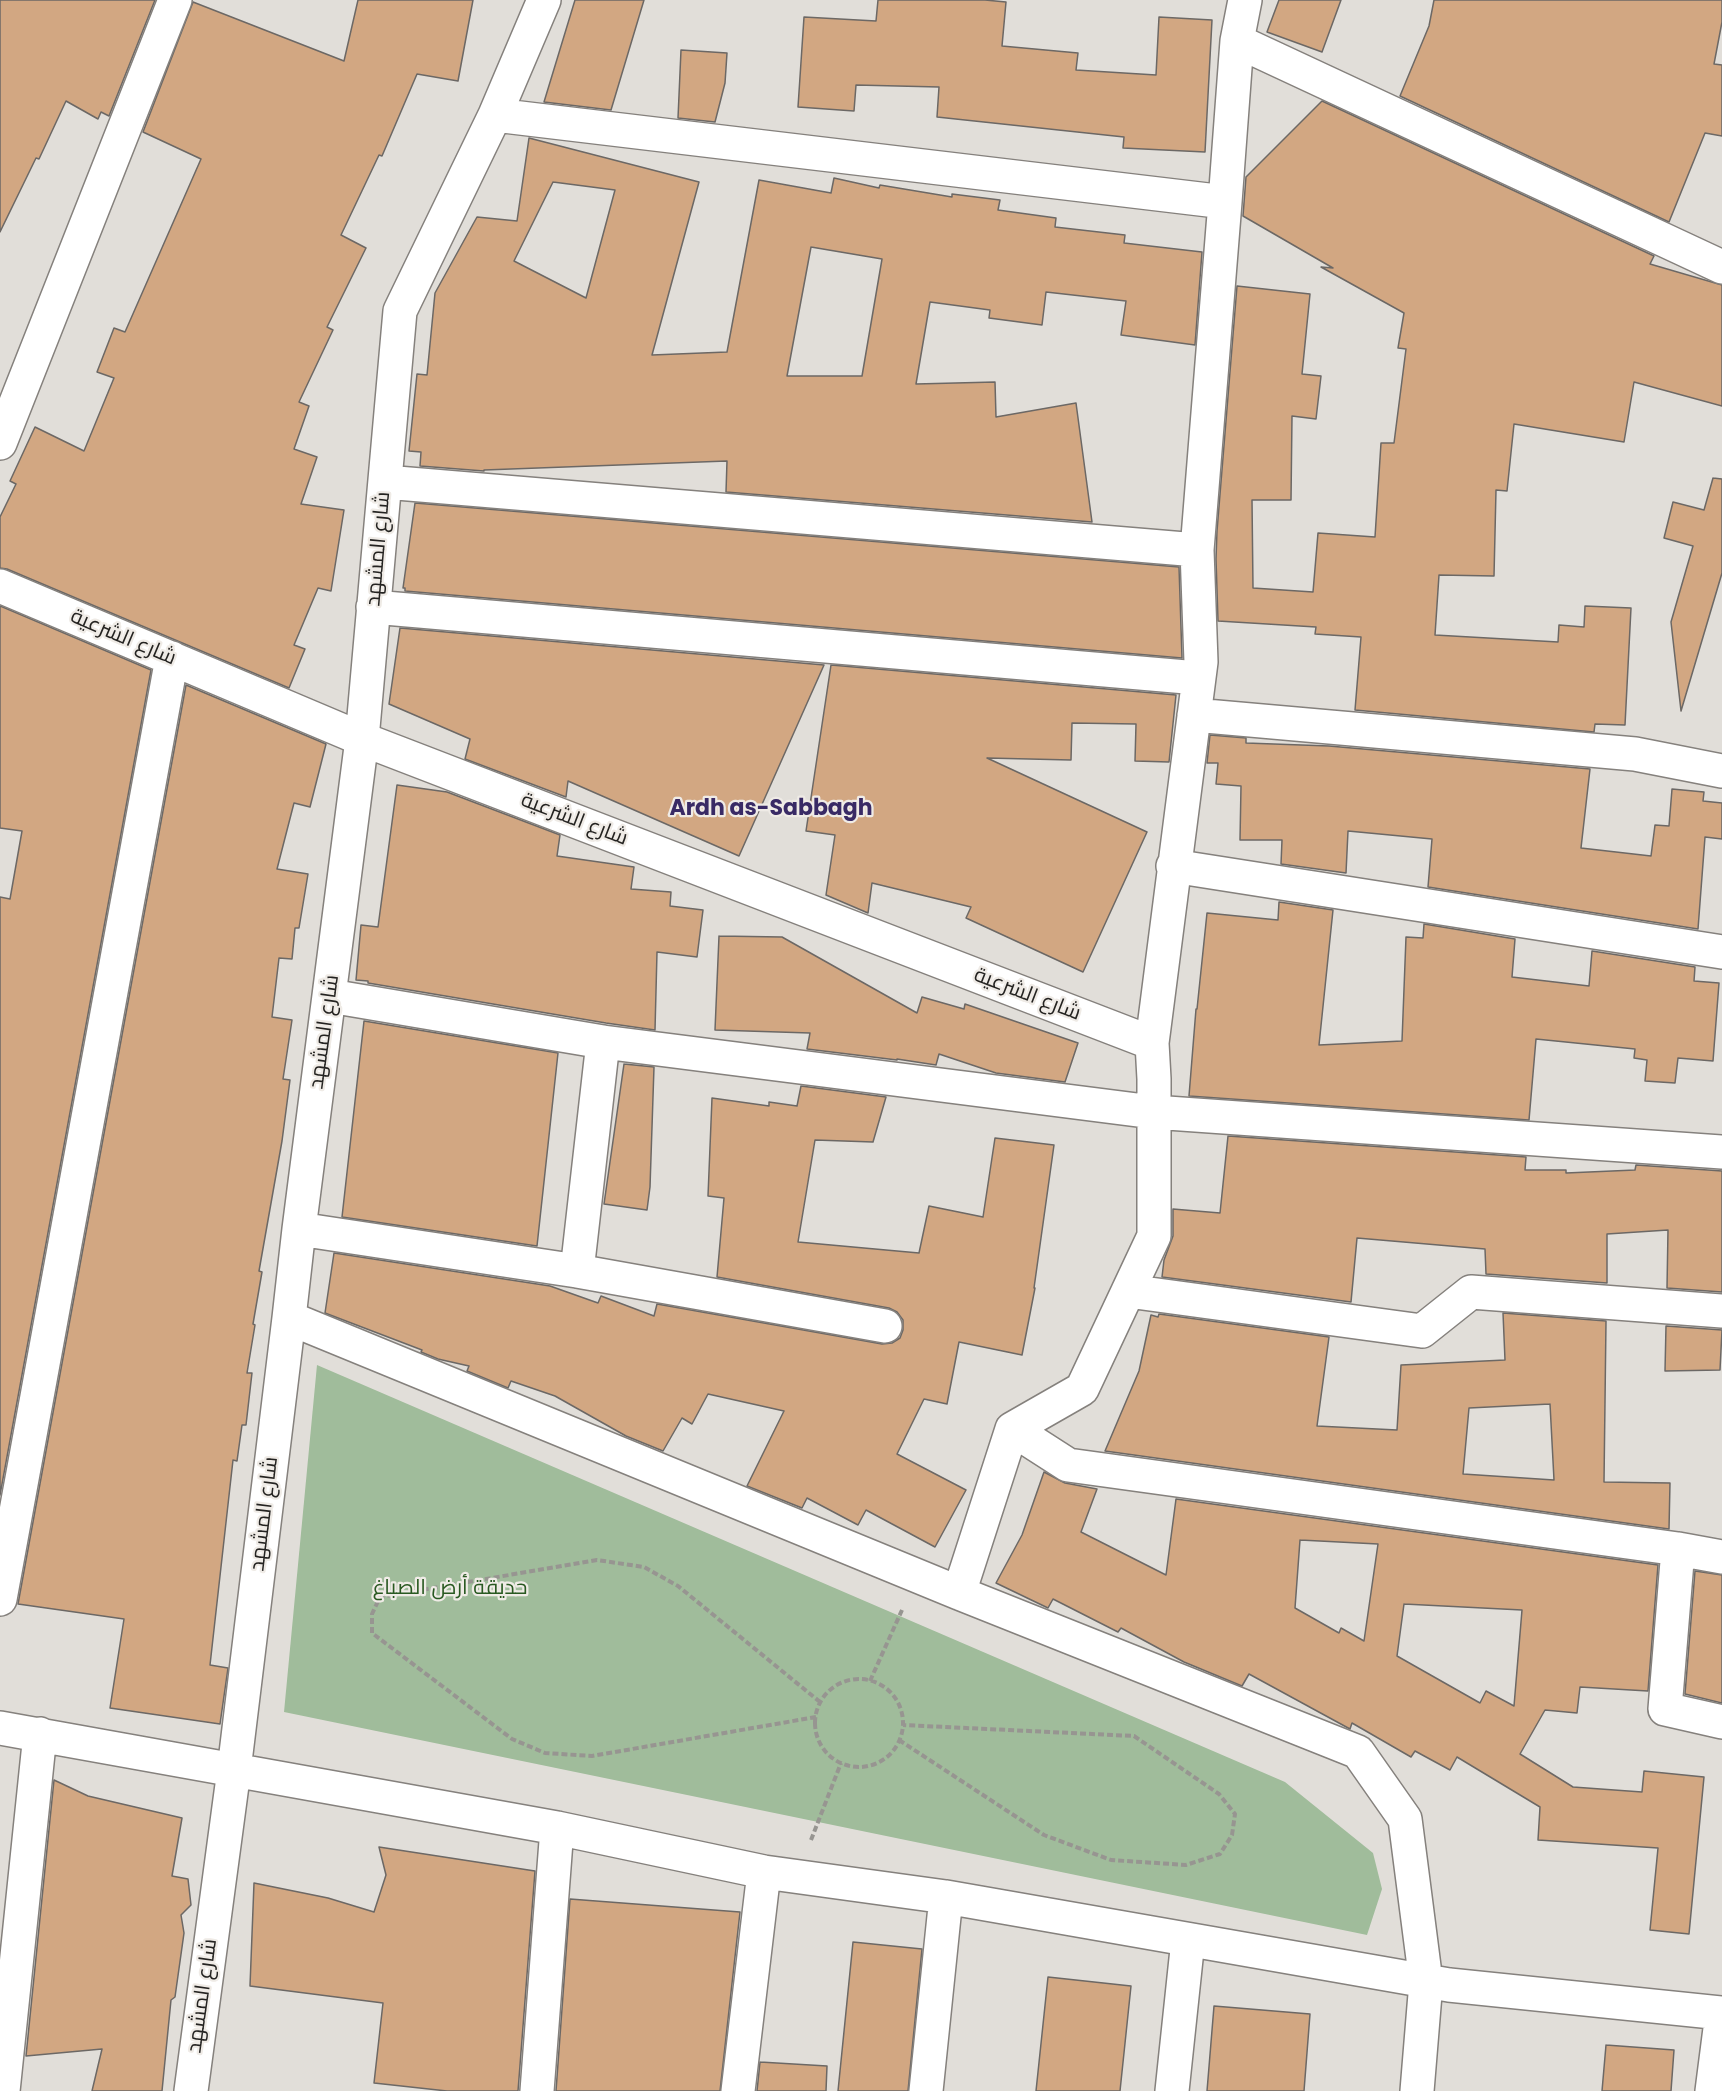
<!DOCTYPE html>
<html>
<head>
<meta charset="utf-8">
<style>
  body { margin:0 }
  canvas { display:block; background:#e1ded9 }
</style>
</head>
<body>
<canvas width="1722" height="2091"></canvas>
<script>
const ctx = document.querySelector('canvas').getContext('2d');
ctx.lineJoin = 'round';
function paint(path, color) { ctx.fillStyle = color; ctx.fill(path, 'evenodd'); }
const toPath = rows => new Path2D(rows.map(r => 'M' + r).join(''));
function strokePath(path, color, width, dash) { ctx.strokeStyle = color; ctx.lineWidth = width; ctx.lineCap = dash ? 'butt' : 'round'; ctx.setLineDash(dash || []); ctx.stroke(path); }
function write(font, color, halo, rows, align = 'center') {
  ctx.font = font + ' Poppins,Cairo,sans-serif'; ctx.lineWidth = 4.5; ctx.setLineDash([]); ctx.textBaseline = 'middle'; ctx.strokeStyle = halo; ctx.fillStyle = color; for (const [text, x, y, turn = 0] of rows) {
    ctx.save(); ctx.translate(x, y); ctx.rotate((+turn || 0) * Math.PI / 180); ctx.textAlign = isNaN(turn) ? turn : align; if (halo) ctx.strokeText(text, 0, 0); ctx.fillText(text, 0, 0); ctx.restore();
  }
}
const green = toPath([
  [317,1365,1285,1782,1373,1853,1382,1889,1367,1935,284,1712]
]);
const building = toPath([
  [0,0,155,0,109,116,101,112,98,119,66,101,39,159,36,158,0,232,0,0],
  [358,0,473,0,458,81,417,74,382,156,379,155,341,235,366,248,327,327,333,330,299,402,309,406,294,449,317,457,301,504,344,510,331,591,318,588,294,645,305,649,289,688,7,569,0,568,0,517,16,484,10,481,35,427,84,451,114,378,97,372,114,328,125,332,201,159,143,132,193,2,344,61,358,0],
  [575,0,644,0,611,110,544,102,575,0],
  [878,0,985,0,1006,2,1002,46,1078,53,1076,70,1156,75,1159,17,1212,20,1205,152,1123,148,1124,137,937,117,939,87,856,85,854,111,798,107,804,17,876,21,878,0],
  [1279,0,1341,0,1322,52,1267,32,1279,0],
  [1434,0,1722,0,1722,22,1714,64,1722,65,1722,136,1705,133,1669,222,1400,96,1429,26,1434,0],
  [681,50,727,53,725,83,715,122,678,118,681,50],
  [1322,101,1654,256,1650,264,1722,285,1722,406,1634,382,1624,442,1514,424,1507,491,1496,490,1494,576,1439,575,1435,635,1558,642,1559,625,1584,627,1585,606,1631,608,1625,725,1595,724,1594,732,1355,710,1361,637,1315,634,1316,627,1218,621,1216,559,1217,531,1237,286,1310,294,1302,374,1321,376,1316,419,1292,416,1291,500,1252,500,1253,588,1313,592,1318,533,1375,537,1381,443,1394,443,1406,349,1398,348,1404,313,1321,267,1333,268,1243,216,1246,177,1322,101],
  [529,138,699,182,652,355,727,352,759,180,831,193,834,178,879,188,880,185,952,197,952,194,1000,200,998,210,1056,218,1055,227,1125,235,1124,243,1202,252,1195,345,1121,335,1126,301,1046,292,1042,325,989,318,990,310,930,302,916,384,995,382,996,417,1076,403,1092,522,726,492,727,461,484,470,484,471,420,466,421,452,409,451,417,374,427,375,435,293,477,217,517,221,529,138],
  [553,182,615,190,586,298,514,261,553,182],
  [811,247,882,259,862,376,787,376,811,247],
  [1713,478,1722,479,1722,573,1681,711,1671,622,1693,546,1664,538,1673,502,1704,510,1713,478],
  [415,503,1179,567,1182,658,405,591,405,588,403,588,415,503],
  [0,606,151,670,0,1495,0,897,10,899,22,831,0,828,0,606],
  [400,628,824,665,739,856,568,781,566,797,465,759,470,739,389,704,400,628],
  [831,665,1176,695,1169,762,1135,761,1136,724,1072,723,1071,760,987,758,1147,832,1083,972,966,918,971,907,872,883,868,913,826,895,835,835,806,831,831,665],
  [186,685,326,744,310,807,294,803,277,869,308,874,299,928,295,928,292,959,279,958,272,1017,292,1020,283,1079,290,1080,282,1141,259,1271,262,1272,253,1324,255,1325,247,1373,252,1373,246,1425,242,1425,237,1461,233,1460,210,1665,228,1668,220,1724,110,1708,124,1619,18,1604,186,685],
  [1210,735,1246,738,1246,743,1329,746,1590,769,1581,848,1651,856,1655,825,1669,826,1672,789,1704,792,1703,801,1722,803,1722,839,1705,837,1698,929,1428,887,1432,839,1348,831,1346,873,1281,864,1282,840,1240,840,1241,786,1216,784,1218,763,1207,763,1210,735],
  [397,785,447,792,560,835,557,856,634,867,631,889,671,892,670,906,703,910,697,957,657,952,655,1030,606,1023,368,983,368,981,356,980,361,925,378,927,397,785],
  [1279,902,1333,910,1319,1045,1402,1041,1406,937,1423,938,1424,924,1515,939,1512,977,1589,986,1592,951,1695,967,1694,981,1719,983,1713,1061,1678,1058,1675,1083,1645,1081,1647,1060,1634,1058,1635,1049,1536,1039,1529,1120,1189,1096,1196,1009,1197,1009,1207,913,1278,920,1279,902],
  [719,936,782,937,917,1013,922,997,964,1009,965,1004,1078,1043,1065,1082,996,1073,939,1054,936,1065,897,1059,897,1060,807,1049,810,1033,715,1030,719,936],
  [364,1021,558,1053,537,1246,342,1217,364,1021],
  [624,1064,654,1067,650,1187,647,1210,604,1204,624,1064],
  [801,1086,886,1097,873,1142,815,1140,798,1242,919,1253,929,1206,983,1217,995,1138,1054,1145,1034,1288,1035,1288,1022,1355,959,1342,947,1404,924,1399,897,1454,966,1490,935,1547,866,1510,858,1525,807,1498,802,1508,747,1486,784,1411,708,1394,692,1424,682,1418,663,1451,626,1436,555,1396,511,1381,508,1388,467,1371,469,1366,438,1359,421,1352,422,1350,325,1313,334,1253,550,1286,598,1303,601,1296,654,1316,657,1304,882,1344,892,1343,900,1338,903,1330,903,1320,897,1312,889,1308,717,1277,724,1198,708,1196,712,1098,769,1106,769,1102,797,1106,801,1086],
  [1228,1136,1526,1157,1525,1170,1566,1170,1566,1173,1635,1170,1636,1165,1722,1171,1722,1292,1667,1288,1668,1230,1607,1234,1607,1283,1486,1274,1485,1249,1357,1238,1351,1302,1162,1277,1164,1260,1173,1236,1173,1209,1220,1213,1228,1136],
  [1503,1313,1606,1321,1604,1482,1670,1483,1669,1529,1105,1451,1139,1371,1151,1315,1158,1317,1159,1314,1329,1337,1317,1426,1397,1430,1401,1365,1505,1360,1503,1313],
  [1550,1404,1554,1480,1463,1474,1469,1408,1550,1404],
  [1666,1326,1722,1330,1720,1370,1665,1371,1666,1326],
  [1044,1472,1065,1483,1097,1489,1081,1532,1166,1575,1176,1499,1658,1565,1648,1691,1580,1687,1577,1713,1545,1710,1520,1754,1573,1787,1642,1792,1644,1771,1704,1777,1689,1934,1650,1930,1658,1848,1538,1840,1540,1807,1457,1757,1450,1770,1415,1751,1411,1757,1352,1723,1350,1729,1249,1674,1242,1686,1184,1662,1121,1628,1118,1632,1053,1599,1048,1608,996,1583,1022,1535,1044,1472],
  [1300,1540,1378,1544,1364,1641,1341,1628,1339,1633,1295,1608,1300,1540],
  [1404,1604,1522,1610,1514,1706,1486,1691,1480,1703,1397,1656,1404,1604],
  [1695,1571,1722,1575,1722,1703,1685,1694,1695,1571],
  [54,1780,88,1796,182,1818,172,1876,188,1879,191,1905,181,1915,184,1933,175,1997,171,2000,162,2091,92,2091,102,2049,26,2056,54,1780],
  [379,1847,535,1871,518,2091,447,2091,374,2083,383,2003,250,1986,254,1883,328,1898,374,1912,386,1875,379,1847],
  [570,1899,740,1912,720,2091,556,2091,570,1899],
  [853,1942,922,1949,908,2091,838,2091,853,1942],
  [1048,1977,1131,1986,1120,2091,1036,2091,1048,1977],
  [1214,2006,1310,2014,1304,2091,1207,2091,1214,2006],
  [1606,2045,1674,2050,1671,2091,1602,2091,1606,2045],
  [760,2062,827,2066,826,2091,757,2091,760,2062]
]);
const path = toPath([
  '815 1723a44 44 0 1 1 88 0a44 44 0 1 1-88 0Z',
  [870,1681,902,1610],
  [816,1717,592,1756,545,1753,512,1739,372,1633,372,1614,380,1597,597,1560,644,1567,678,1586,820,1702],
  [899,1740,1044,1835,1111,1860,1186,1865,1220,1854,1232,1835,1235,1814,1219,1794,1134,1736,903,1725],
  [811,1840,841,1763]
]);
const minor = toPath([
  [1237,41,1245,0],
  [495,115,1225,202,1197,550,1201,662,1152,1043,1154,1079,1154,1236,1082,1389,1012,1429,959,1593],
  [1225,202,1237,41,1722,267],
  [0,443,175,0],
  [385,482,1197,550],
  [0,586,362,739,1152,1043],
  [373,607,1198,678],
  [1194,715,1635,754,1722,771],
  [1173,866,1722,952],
  [330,996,603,1042,1153,1112,1722,1152],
  [299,1229,577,1271,885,1326],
  [577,1271,603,1042],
  [1128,1291,1422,1331,1471,1292,1722,1311],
  [289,1318,959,1593,1358,1752,1405,1819,1426,1982,1417,2091],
  [1012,1429,1068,1465,1678,1549,1722,1557],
  [1678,1549,1665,1709,1722,1722],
  [0,1599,172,658],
  [0,1728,557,1828,764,1872,946,1897,1449,1985,1722,2013],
  [3,2091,40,1734],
  [191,2091,234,1770,289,1318,299,1229,362,739,400,311,495,115,544,0],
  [537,2091,557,1828],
  [738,2091,764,1872],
  [926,2091,946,1897],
  [1172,2091,1188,1940],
  [1712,2091,1722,2013]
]);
const streetNames = [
  ["شارع المشهد",379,549,-85],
  ["شارع الشرعية",123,638,23],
  ["شارع الشرعية",574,820,21],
  ["شارع الشرعية",1027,995,21],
  ["شارع المشهد",325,1032,-82],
  ["شارع المشهد",265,1514,-83],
  ["شارع المشهد",203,1996,-82]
];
const parkNames = [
  ["حديقة أرض الصباغ",450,1589]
];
const neighbourhoodNames = [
  ["Ardh as-Sabbagh",771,809]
];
paint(green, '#a0bc9b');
paint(building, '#d2a782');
strokePath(building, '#6c6865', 1.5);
strokePath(minor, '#85817d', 36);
strokePath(path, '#979591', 4, [6, 3]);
strokePath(minor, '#fff', 33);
write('21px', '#242321', '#efebe6', streetNames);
write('21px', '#295921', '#efebe6', parkNames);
write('bold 22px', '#392a65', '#efebe6', neighbourhoodNames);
</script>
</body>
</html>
